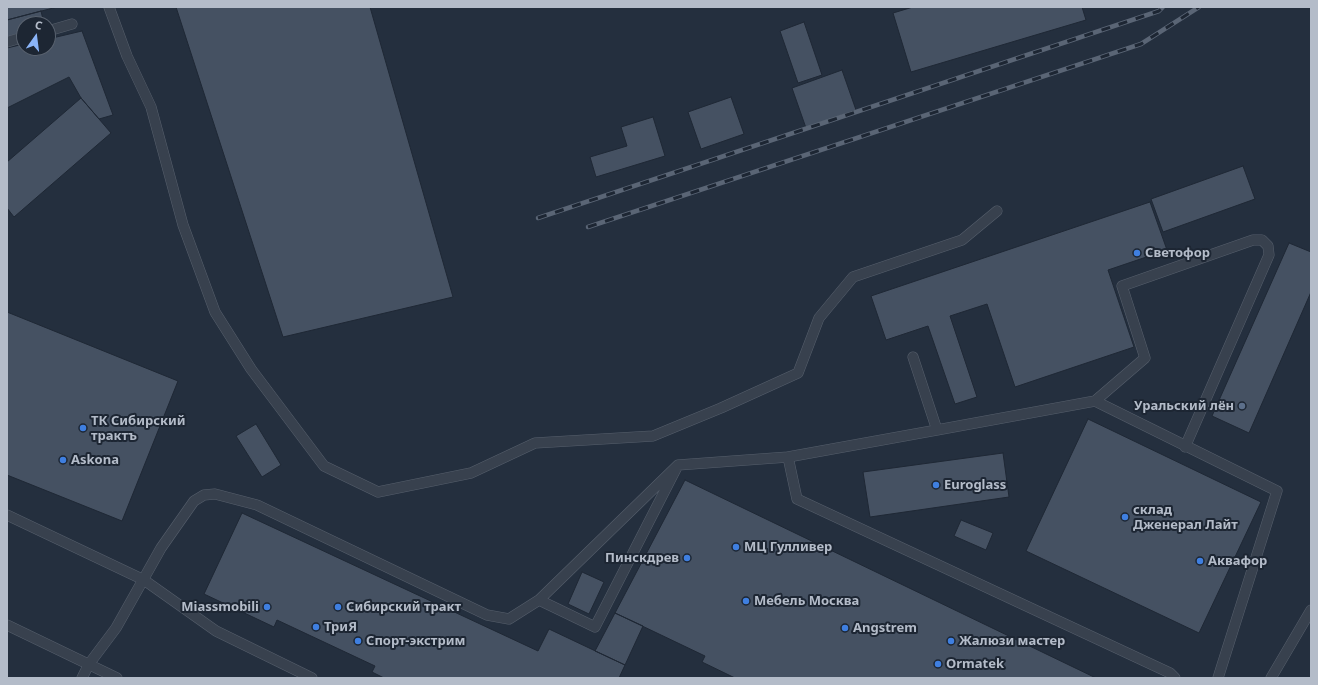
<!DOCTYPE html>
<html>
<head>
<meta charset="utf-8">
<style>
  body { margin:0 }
  #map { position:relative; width:1318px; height:685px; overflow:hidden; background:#242f3e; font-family:"Noto Sans",sans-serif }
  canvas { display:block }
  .frame { position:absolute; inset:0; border:8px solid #b4bcc9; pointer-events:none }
  .north { position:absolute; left:16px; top:16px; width:40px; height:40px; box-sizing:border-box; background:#1d2633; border:1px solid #59626f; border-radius:50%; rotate:14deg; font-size:11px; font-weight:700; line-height:16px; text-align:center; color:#b4bcc9 }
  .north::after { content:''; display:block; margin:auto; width:14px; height:18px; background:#8ab4f8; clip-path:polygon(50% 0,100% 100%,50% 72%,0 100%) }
</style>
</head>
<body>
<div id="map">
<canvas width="1318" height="685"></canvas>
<div class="frame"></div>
<div class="north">С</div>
</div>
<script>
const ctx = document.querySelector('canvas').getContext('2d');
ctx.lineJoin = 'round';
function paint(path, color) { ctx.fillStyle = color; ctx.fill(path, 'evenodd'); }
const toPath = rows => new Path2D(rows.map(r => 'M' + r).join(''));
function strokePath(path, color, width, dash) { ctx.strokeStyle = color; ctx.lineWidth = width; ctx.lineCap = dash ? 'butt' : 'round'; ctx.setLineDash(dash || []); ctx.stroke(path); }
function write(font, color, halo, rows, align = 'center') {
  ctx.font = font + ' "Noto Sans",sans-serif'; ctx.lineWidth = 4; ctx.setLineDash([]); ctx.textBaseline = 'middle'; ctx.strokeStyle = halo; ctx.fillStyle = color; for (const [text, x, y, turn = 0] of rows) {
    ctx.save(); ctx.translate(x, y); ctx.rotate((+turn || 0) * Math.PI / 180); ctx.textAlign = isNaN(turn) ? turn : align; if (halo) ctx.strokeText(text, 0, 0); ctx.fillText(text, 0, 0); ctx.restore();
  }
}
const building = toPath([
  [7,7,57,7,7,20,7,7],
  [176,7,370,7,453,297,283,337,176,7],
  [913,7,1082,7,1086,20,911,72,893,13,913,7],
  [41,11,44,24,24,24,24,34,7,38,7,20,41,11],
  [804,22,822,75,798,83,780,31,804,22],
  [82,31,113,115,99,119,81,98,69,77,7,108,7,48,24,44,24,48,48,48,48,39,82,31],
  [842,70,856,110,806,128,792,88,842,70],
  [731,97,744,134,701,149,688,112,731,97],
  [81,98,111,133,14,217,7,208,7,162,81,98],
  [653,117,665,156,596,177,590,157,627,146,621,127,653,117],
  [1243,166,1255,199,1163,232,1151,199,1243,166],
  [1150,202,1167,250,1108,270,1134,347,1015,387,987,304,950,316,977,397,955,404,928,326,886,340,871,296,1150,202],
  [1289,243,1311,252,1311,292,1249,433,1212,416,1289,243],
  [7,312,178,381,122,521,7,475,7,312],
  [1088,419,1261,502,1199,633,1026,551,1088,419],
  [256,424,281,465,262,477,236,436,256,424],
  [1003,453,1009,497,870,517,863,472,1003,453],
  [685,480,1096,678,735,678,702,662,705,656,615,613,685,480],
  [242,513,538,651,549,629,625,665,619,678,384,678,372,672,375,666,277,620,274,627,204,594,242,513],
  [961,520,993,533,986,550,954,536,961,520],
  [582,572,604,582,589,614,568,604,582,572],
  [615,613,643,626,625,665,595,651,615,613]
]);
const lane = toPath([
  [109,7,127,56,151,107,183,225,215,312,251,369,324,466,378,492,471,473,535,443,653,436,721,408,798,373,819,318,853,277,962,240,997,211],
  [48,31,72,24],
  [7,42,24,37],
  [1095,401,1145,358,1122,286,1253,240,1262,240,1268,246,1269,255,1185,447],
  [937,430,1095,401,1277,491,1218,678],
  [788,457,797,499,1170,673,1175,678],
  [678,465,595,627,539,600,678,465,788,457,937,430,913,357],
  [7,515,144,580,216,631,312,678],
  [7,625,117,678],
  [82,678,89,664,116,628,161,548,194,501,204,495,215,494,257,505,487,615,509,619,539,600],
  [1271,678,1311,610]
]);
const rail = toPath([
  [538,218,1159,11,1163,7],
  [588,227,1141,44,1199,7]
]);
const markers = [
  [1137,253,4,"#3f7fe0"],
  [1242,406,4,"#5c6f8a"],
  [83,428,4,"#3f7fe0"],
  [63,460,4,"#3f7fe0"],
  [936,485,4,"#3f7fe0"],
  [1125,517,4,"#3f7fe0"],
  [736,547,4,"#3f7fe0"],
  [687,558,4,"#3f7fe0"],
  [1200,561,4,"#3f7fe0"],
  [746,601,4,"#3f7fe0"],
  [267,607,4,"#3f7fe0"],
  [338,607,4,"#3f7fe0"],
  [316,627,4,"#3f7fe0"],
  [845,628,4,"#3f7fe0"],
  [358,641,4,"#3f7fe0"],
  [951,641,4,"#3f7fe0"],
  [938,664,4,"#3f7fe0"]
];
const poiNames = [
  ["Светофор",1145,253],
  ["Уральский лён",1234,406,"right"],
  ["ТК Сибирский",91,421],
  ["трактъ",91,436],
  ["Askona",71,460],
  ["Euroglass",944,485],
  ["склад",1133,510],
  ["Дженерал Лайт",1133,525],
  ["МЦ Гулливер",744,547],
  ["Пинскдрев",679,558,"right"],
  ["Аквафор",1208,561],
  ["Мебель Москва",754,601],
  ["Miassmobili",259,607,"right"],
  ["Сибирский тракт",346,607],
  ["ТриЯ",324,627],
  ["Angstrem",853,628],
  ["Спорт-экстрим",366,641],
  ["Жалюзи мастер",959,641],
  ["Ormatek",946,664]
];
paint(building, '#455162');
strokePath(building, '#1f2835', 1);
strokePath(lane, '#565f6c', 11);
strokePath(lane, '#38414e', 10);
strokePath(rail, '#5a6575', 4.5);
strokePath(rail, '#1d2633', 3, [9]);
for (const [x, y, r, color] of markers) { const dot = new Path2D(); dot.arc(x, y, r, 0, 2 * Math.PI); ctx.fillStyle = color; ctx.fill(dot); strokePath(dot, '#1d2633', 1.5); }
write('bold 13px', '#b4bcc9', '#1d2633', poiNames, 'left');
</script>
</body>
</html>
